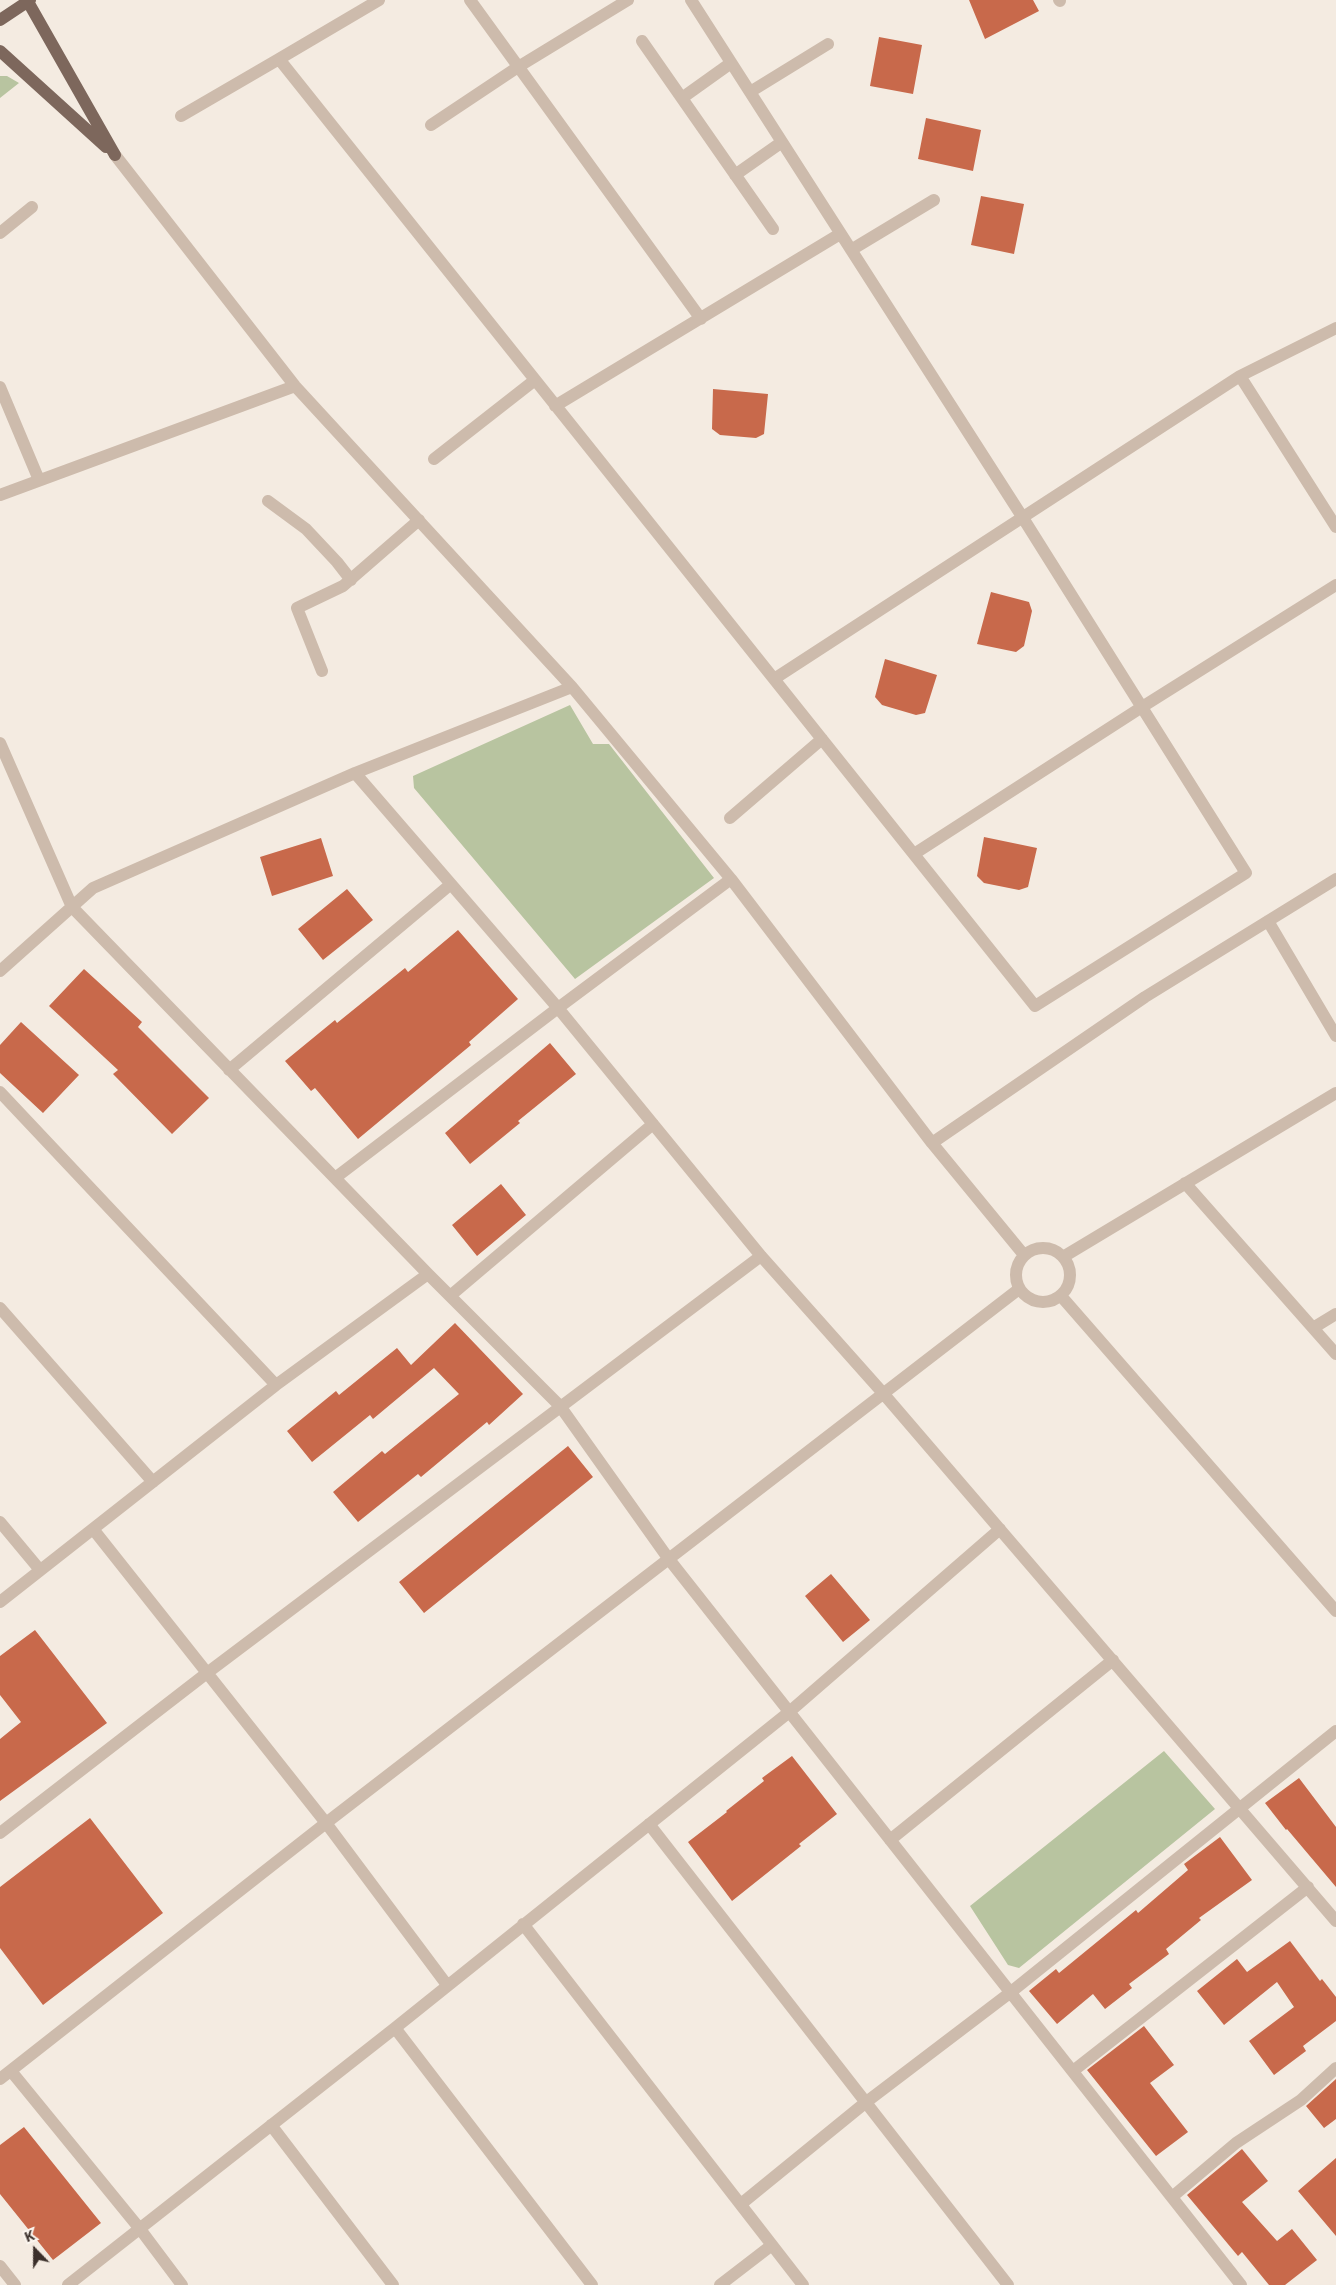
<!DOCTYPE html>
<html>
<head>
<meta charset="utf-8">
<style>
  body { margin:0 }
  #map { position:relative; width:1336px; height:2285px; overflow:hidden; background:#f4ebe1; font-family:"Noto Sans",sans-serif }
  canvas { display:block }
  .north { position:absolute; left:10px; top:2225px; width:50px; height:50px; -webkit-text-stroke:4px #fbf5ee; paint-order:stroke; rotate:338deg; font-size:14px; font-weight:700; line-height:20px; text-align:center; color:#3b302b }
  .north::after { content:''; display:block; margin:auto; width:18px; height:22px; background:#3b302b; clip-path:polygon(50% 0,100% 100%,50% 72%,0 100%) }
</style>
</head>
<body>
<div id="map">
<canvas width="1336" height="2285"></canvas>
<div class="north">K</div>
</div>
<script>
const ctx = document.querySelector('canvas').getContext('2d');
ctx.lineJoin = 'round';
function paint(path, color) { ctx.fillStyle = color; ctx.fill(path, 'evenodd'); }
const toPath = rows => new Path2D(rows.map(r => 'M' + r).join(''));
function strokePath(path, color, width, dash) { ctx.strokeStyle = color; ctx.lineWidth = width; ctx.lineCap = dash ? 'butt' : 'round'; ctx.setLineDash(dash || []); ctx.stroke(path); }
const green = toPath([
  [0,76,7,76,19,83,0,98],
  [570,705,593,744,609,744,714,878,575,979,414,788,413,776],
  [1164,1751,1215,1809,1019,1968,1008,1965,970,1906]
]);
const building = toPath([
  [969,0,1033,0,1039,11,985,39],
  [879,37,922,45,913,94,870,86],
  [926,118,981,130,973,171,918,159],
  [981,196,1024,204,1014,254,971,245],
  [713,389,768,394,764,434,756,438,720,435,712,429],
  [991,592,1029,602,1032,611,1024,646,1016,652,977,644],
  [885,659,937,675,925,713,916,715,882,705,875,697],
  [984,837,1037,848,1028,887,1019,890,984,883,977,876],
  [321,838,333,876,272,896,260,857],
  [347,889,373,920,323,960,298,929],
  [458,930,518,999,469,1042,471,1045,358,1139,315,1088,311,1091,285,1061,335,1020,337,1023,405,968,408,972],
  [84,969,142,1022,138,1027,209,1098,172,1134,113,1074,118,1070,49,1006],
  [21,1022,79,1075,43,1113,0,1073,0,1045],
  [550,1043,576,1074,518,1121,520,1123,470,1164,445,1133],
  [501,1184,526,1215,477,1256,452,1225],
  [455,1323,523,1394,489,1425,487,1422,421,1477,418,1474,358,1522,333,1492,382,1451,385,1454,459,1394,434,1368,373,1419,370,1415,312,1462,287,1431,336,1391,339,1395,397,1348,411,1365],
  [568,1446,593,1477,424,1613,399,1582],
  [831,1574,870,1620,843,1642,805,1596],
  [35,1630,107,1723,0,1801,0,1739,21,1722,0,1695,0,1656],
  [792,1756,837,1814,799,1844,801,1846,732,1901,688,1842,727,1812,726,1811,764,1781,762,1778],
  [1299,1778,1336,1827,1336,1887,1287,1829,1286,1830,1265,1803],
  [90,1818,163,1913,43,2005,0,1948,0,1887],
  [1220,1837,1252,1880,1199,1918,1201,1920,1166,1949,1169,1954,1129,1984,1132,1988,1105,2009,1093,1994,1057,2024,1029,1991,1056,1969,1059,1973,1136,1910,1138,1913,1188,1870,1184,1864],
  [1290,1941,1320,1981,1322,1979,1336,1997,1336,2021,1303,2046,1306,2051,1274,2075,1249,2041,1294,2007,1277,1982,1224,2025,1197,1991,1237,1959,1247,1972],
  [1144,2026,1174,2065,1150,2083,1188,2132,1156,2156,1087,2070],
  [1336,2079,1336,2119,1324,2128,1306,2106],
  [24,2127,101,2223,53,2260,0,2194,0,2145],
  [1242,2149,1268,2181,1242,2202,1277,2241,1292,2229,1317,2260,1285,2285,1269,2285,1242,2252,1238,2256,1187,2195],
  [1336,2158,1336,2236,1298,2191]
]);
const minor = toPath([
  [379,0,279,59,1035,1006,1246,873,1023,518,691,0],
  [470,0,701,319],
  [1059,0,1060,1],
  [642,41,773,229],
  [750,92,828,44],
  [682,98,731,63],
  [181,116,279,59],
  [431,125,518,67,628,0],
  [115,155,295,386,572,687,731,879,932,1143,1024,1255],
  [735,175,782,142],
  [0,233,32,207],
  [851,250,934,200],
  [1240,376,1336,527],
  [0,387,39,480],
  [555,406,840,234],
  [434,459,535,380],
  [0,495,295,386],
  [268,501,306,529,337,562,351,580],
  [322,671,297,608,343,586,419,520],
  [774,679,1240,376,1336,328],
  [0,743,72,907,428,1274,560,1406,668,1558,1241,2285],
  [355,773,558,1008,761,1256,882,1392,1336,1921],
  [730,818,822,739],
  [914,854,1142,707,1336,585],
  [1268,921,1336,1036],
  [0,971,93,888,355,773,572,687],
  [229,1070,451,884],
  [0,1092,276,1385],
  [932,1143,1145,997,1336,879],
  [335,1178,558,1008,731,879],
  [1185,1183,1336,1354],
  '1016 1275a27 27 0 1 1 54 0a27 27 0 1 1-54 0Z',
  [1063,1257,1336,1093],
  [450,1296,653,1124],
  [1061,1296,1336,1611],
  [0,1308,153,1482],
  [1313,1328,1336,1314],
  [0,1522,40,1570],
  [93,1529,326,1823,447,1985],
  [0,1602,276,1385,428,1274],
  [649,1824,1008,2285],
  [0,1833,207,1673,761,1256],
  [890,1840,1113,1660],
  [523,1924,803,2285],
  [395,2028,592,2285],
  [11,2071,140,2229,182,2285],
  [1073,2071,1308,1887],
  [0,2079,326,1823,1019,1289],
  [271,2125,393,2285],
  [1172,2197,1236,2143,1301,2100,1336,2068],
  [741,2204,865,2103,1011,1992,1336,1731],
  [0,2266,15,2285],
  [68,2285,395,2028,788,1713,1000,1529],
  [720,2285,772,2245]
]);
const major = toPath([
  [27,0,115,155],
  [0,20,30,0],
  [0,51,106,147]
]);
paint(green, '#b8c4a0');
paint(building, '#c8694b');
strokePath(minor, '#cdbbac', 12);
strokePath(major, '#7d675c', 12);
</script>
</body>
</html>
